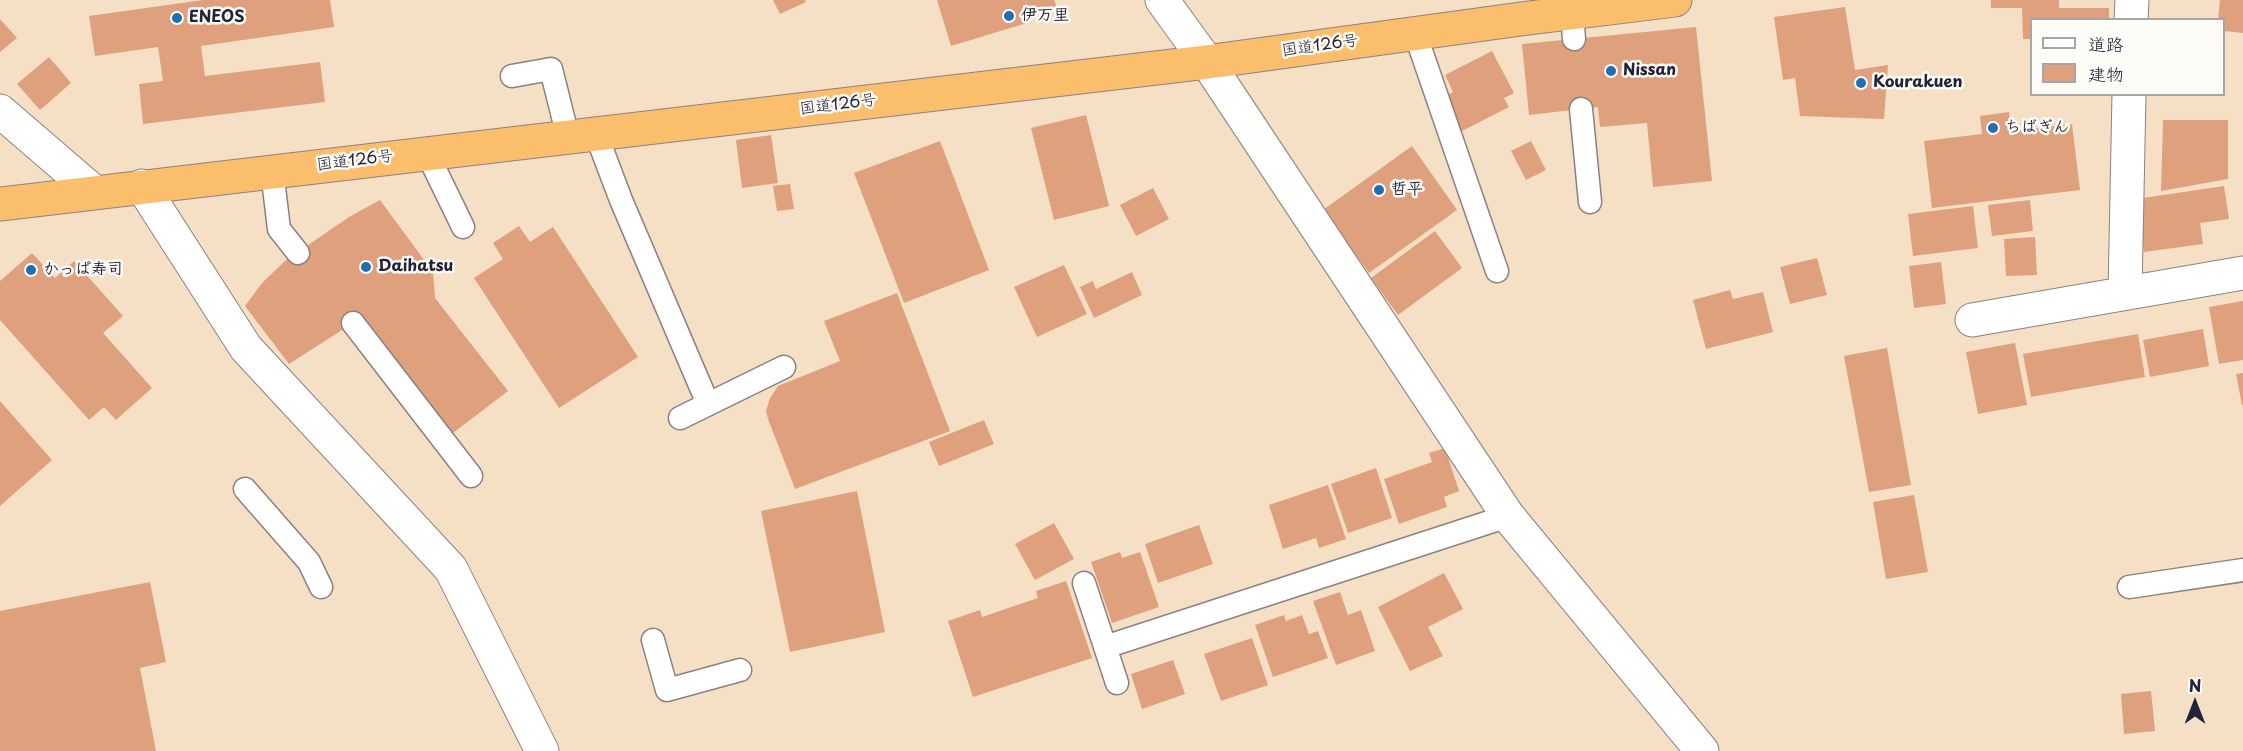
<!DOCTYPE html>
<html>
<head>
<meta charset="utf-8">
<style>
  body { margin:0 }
  #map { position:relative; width:2243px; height:751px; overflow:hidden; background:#f5e0c5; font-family:"Playpen Sans","Klee One",sans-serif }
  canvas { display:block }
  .legend { position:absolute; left:2030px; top:18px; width:195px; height:78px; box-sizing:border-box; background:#fdfcf7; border:2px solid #a5a5ac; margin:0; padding:8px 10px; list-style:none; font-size:18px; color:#22223b }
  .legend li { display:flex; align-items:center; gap:12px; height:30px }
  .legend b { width:30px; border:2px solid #a5a5ac }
  .north { position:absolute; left:2165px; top:673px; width:60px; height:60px; -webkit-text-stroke:4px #fdfcf7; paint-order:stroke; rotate:0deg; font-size:16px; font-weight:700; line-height:24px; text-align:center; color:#22223b }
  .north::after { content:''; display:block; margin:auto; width:21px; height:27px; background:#22223b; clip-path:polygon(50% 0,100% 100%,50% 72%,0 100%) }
</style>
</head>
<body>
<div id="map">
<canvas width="2243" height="751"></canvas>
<ul class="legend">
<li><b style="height:8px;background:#fff"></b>道路</li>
<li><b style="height:16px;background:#dea07d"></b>建物</li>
</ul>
<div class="north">N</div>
</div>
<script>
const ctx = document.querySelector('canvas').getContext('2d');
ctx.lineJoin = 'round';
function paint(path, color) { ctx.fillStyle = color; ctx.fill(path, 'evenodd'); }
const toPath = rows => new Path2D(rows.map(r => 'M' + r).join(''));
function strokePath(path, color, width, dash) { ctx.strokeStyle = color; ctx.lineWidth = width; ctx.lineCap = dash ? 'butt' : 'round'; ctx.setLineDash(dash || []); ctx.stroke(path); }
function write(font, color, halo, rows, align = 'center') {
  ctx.font = font + ' "Playpen Sans","Klee One",sans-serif'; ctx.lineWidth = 5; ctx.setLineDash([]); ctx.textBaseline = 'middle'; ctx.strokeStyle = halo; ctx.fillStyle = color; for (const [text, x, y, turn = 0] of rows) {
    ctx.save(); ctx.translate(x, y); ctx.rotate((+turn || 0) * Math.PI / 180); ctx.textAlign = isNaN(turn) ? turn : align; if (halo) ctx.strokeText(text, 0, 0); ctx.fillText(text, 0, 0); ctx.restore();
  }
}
const building = toPath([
  [203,0,330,0,334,27,201,46,205,76,320,62,325,102,143,124,139,84,163,81,158,47,95,56,89,16],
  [773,0,805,0,806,2,780,14],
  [937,0,1054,0,1057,7,1025,16,1027,23,951,46],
  [1991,0,2059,0,2059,8,2109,8,2109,20,2031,20,2031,39,2023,39,2022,8,1991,8],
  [2220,0,2243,0,2243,33,2224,31,2224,20,2218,20],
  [1845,7,1855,70,1888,65,1884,119,1800,116,1795,78,1783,80,1774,17],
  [0,19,17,38,0,52],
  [1696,27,1712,181,1653,187,1647,123,1600,127,1598,107,1529,115,1522,44],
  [1492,51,1514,93,1504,98,1509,107,1460,132,1442,98,1453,92,1445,75],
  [49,57,71,83,40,110,17,84],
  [2009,112,2012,131,2072,124,2080,190,1932,208,1924,141,1982,134,1980,116],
  [1086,115,1109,206,1054,220,1031,128],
  [2163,120,2228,120,2228,179,2161,191],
  [771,135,778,183,742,188,736,140],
  [940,141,989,270,904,303,854,173],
  [1531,141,1546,170,1526,180,1511,151],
  [1412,146,1457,210,1369,273,1323,210],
  [790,184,794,209,777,211,773,186],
  [2224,186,2229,219,2200,223,2203,244,2144,252,2136,199],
  [1153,188,1169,219,1136,236,1120,205],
  [380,200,433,272,435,298,508,391,453,433,360,315,353,323,289,364,245,306,262,283,285,261,349,217],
  [2030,200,2033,231,1992,236,1988,205],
  [1973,206,1978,248,1913,256,1908,214],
  [519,226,530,242,553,227,638,357,559,408,474,278,503,259,493,243],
  [1435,231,1462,268,1398,315,1371,278],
  [2035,237,2037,275,2006,276,2004,239],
  [32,253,55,278,74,261,123,316,103,333,152,388,116,420,104,407,89,420,0,320,0,281],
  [1817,258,1827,295,1790,304,1780,267],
  [1941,262,1946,304,1914,308,1909,266],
  [1064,265,1087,314,1037,337,1014,287],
  [1132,272,1142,295,1094,318,1080,287,1093,281,1096,289],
  [1730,290,1733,299,1763,292,1773,332,1706,349,1693,300],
  [897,293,950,431,795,489,768,419,766,411,770,398,778,386,840,361,824,321],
  [2243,301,2243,360,2219,364,2209,307],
  [2203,329,2209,366,2150,377,2143,340],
  [2138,334,2145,377,2031,397,2023,354],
  [2015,343,2027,405,1978,414,1966,352],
  [1887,348,1911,485,1869,492,1844,356],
  [2243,373,2243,405,2242,405,2236,374],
  [0,401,52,460,0,506],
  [984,420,994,444,939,466,929,442],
  [1445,448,1459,491,1444,497,1447,507,1399,524,1384,479,1432,462,1429,453],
  [1376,468,1392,518,1348,533,1331,484],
  [1328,485,1346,539,1319,548,1316,538,1283,549,1269,505],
  [857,491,885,632,790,652,761,511],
  [1914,495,1928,572,1886,579,1873,502],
  [1054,523,1074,559,1035,580,1015,544],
  [1199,525,1213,564,1158,583,1145,544],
  [1120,552,1122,558,1140,552,1159,607,1112,623,1091,562],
  [1444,573,1463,609,1428,627,1443,656,1410,671,1378,607],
  [1066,581,1092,658,973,697,948,621,980,610,982,617,1038,598,1036,591],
  [150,582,166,662,140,668,156,751,0,751,0,611],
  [1340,592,1348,615,1361,610,1375,651,1336,665,1313,601],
  [1284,615,1286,621,1302,615,1309,634,1318,631,1328,658,1273,677,1255,625],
  [1252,638,1268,685,1221,701,1204,654],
  [1173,660,1185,694,1142,709,1131,674],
  [2151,691,2155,731,2124,734,2121,694]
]);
const lane = toPath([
  [1572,13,1574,39],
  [1415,33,1497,271],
  [512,76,551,69,568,137],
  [1581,109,1590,202],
  [596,134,621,200,708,404],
  [427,153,463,227],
  [272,171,279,229,298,253],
  [353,323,471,476],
  [680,418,784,367],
  [245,489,309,562,321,587],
  [1084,583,1117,683],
  [2129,587,2243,570],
  [653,640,667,690,740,670],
  [1105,647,1508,516]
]);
const street = toPath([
  [1162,0,1207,62,1508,516,1702,751],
  [2131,20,2132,0],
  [0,111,94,192],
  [142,186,246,348,451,569,542,751],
  [2125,293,2129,94],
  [1972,320,2243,273]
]);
const highway = toPath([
  [0,204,1207,62,1521,19,1675,0]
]);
const markers = [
  [1009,16,6,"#1f6fb2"],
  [177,18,6,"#1f6fb2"],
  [1611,71,6,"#1f6fb2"],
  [1861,83,6,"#1f6fb2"],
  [1993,128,6,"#1f6fb2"],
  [1379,190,6,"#1f6fb2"],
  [366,267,6,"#1f6fb2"],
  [31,270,6,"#1f6fb2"]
];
const poiNames = [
  ["伊万里",1021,16],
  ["ENEOS",189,18],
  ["Nissan",1623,71],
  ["Kourakuen",1873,83],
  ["ちばぎん",2005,128],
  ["哲平",1391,190],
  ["Daihatsu",378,267],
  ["かっぱ寿司",43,270]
];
const streetNames = [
  ["国道126号",1320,46,-8],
  ["国道126号",838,105,-7],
  ["国道126号",355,161,-7]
];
paint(building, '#dea07d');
strokePath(lane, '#8c8180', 25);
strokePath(street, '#8c8180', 35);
strokePath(highway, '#8c8180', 35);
strokePath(lane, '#fff', 22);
strokePath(street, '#fff', 33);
strokePath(highway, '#fabe6d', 33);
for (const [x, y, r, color] of markers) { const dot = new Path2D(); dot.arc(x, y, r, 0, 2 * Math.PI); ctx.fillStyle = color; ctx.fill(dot); strokePath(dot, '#fdfcf7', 2); }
write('bold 16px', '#22223b', '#fdfcf7', poiNames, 'left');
write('16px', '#22223b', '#fdfcf7', streetNames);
</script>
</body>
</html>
